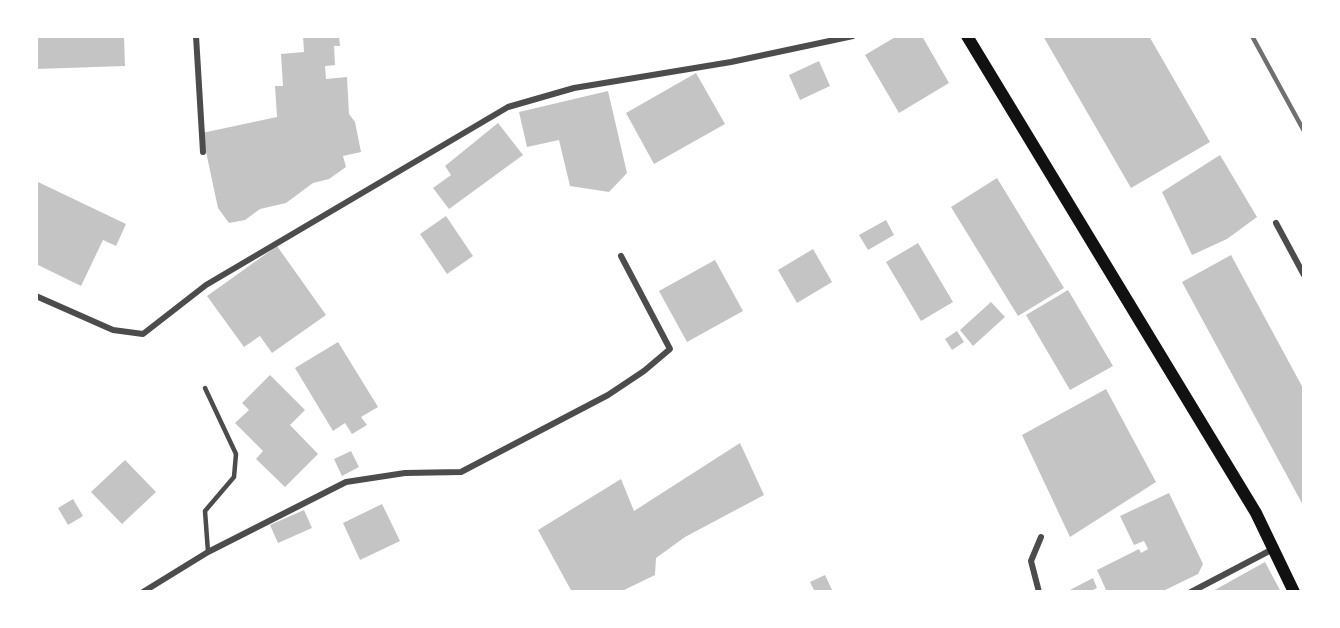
<!DOCTYPE html>
<html>
<head>
<meta charset="utf-8">
<style>
  body { margin:0 }
  #map { position:relative; width:1340px; height:628px; overflow:hidden; background:#fff; font-family:Barlow,sans-serif }
  canvas { display:block }
  .frame { position:absolute; inset:0; border:38px solid #fff; pointer-events:none }
</style>
</head>
<body>
<div id="map">
<canvas width="1340" height="628"></canvas>
<div class="frame"></div>
</div>
<script>
const ctx = document.querySelector('canvas').getContext('2d');
ctx.lineJoin = 'round';
function paint(path, color) { ctx.fillStyle = color; ctx.fill(path, 'evenodd'); }
const toPath = rows => new Path2D(rows.map(r => 'M' + r).join(''));
function strokePath(path, color, width, dash) { ctx.strokeStyle = color; ctx.lineWidth = width; ctx.lineCap = dash ? 'butt' : 'round'; ctx.setLineDash(dash || []); ctx.stroke(path); }
const building = toPath([
  [36,36,124,36,125,66,36,69],
  [303,36,339,36,340,46,334,46,335,65,325,66,326,79,347,77,349,114,355,122,361,152,343,156,346,167,329,179,313,183,286,203,260,209,245,220,229,223,218,208,202,133,277,117,275,86,283,86,281,54,304,52],
  [897,36,922,36,949,83,899,113,865,55],
  [1043,36,1149,36,1210,142,1131,188],
  [819,61,830,86,800,100,789,75],
  [696,73,725,124,654,164,626,113],
  [608,91,627,173,609,192,570,186,559,140,527,147,519,112],
  [498,123,523,155,449,209,433,188,451,175,445,166],
  [1220,155,1257,217,1227,239,1192,255,1162,192],
  [997,178,1064,288,1018,316,951,207],
  [36,181,126,224,116,246,103,240,81,286,36,264],
  [446,216,473,256,447,274,420,234],
  [886,220,894,235,868,250,859,235],
  [918,243,953,302,921,321,886,262],
  [277,246,326,315,272,353,260,336,244,347,207,296],
  [813,249,832,282,797,303,778,270],
  [1231,255,1304,390,1304,507,1182,282],
  [715,260,743,311,687,342,659,291],
  [1068,290,1113,366,1070,390,1026,315],
  [991,302,1005,317,973,346,960,330],
  [957,331,964,342,952,350,945,339],
  [338,342,378,407,361,417,367,425,352,434,345,423,333,431,295,368],
  [270,375,305,410,290,425,318,454,285,487,256,459,263,451,235,423,249,410,242,403],
  [1106,389,1156,482,1070,537,1022,435],
  [740,443,764,495,685,537,656,558,655,575,620,592,572,592,538,530,621,479,634,511],
  [351,451,359,467,342,476,334,459],
  [125,460,156,492,122,524,91,492],
  [1169,493,1203,564,1198,574,1161,592,1107,592,1097,570,1139,549,1141,553,1148,549,1144,541,1134,545,1120,516],
  [73,499,83,516,68,525,58,508],
  [382,504,400,541,360,560,343,523],
  [304,510,312,528,278,543,270,525],
  [1265,562,1281,592,1211,592],
  [825,575,833,592,815,592,810,582],
  [1093,578,1097,588,1089,592,1066,592]
]);
const service = toPath([
  [205,388,236,454,234,477,205,511,208,552]
]);
const minor = toPath([
  [196,36,203,152],
  [1276,223,1304,275],
  [36,296,113,330,143,334,206,285,508,107,574,88,731,62,853,36],
  [143,592,208,552,346,482,405,473,461,472,608,395,644,371,670,349,621,256],
  [1039,592,1031,561,1041,537],
  [1191,592,1273,549]
]);
const secondary = toPath([
  [967,36,1256,513,1294,592]
]);
const rail = toPath([
  [1252,36,1304,131]
]);
paint(building, '#c4c4c4');
strokePath(service, '#4c4c4c', 4.5);
strokePath(minor, '#4c4c4c', 6);
strokePath(secondary, '#111', 12);
strokePath(rail, '#707070', 4.5);
</script>
</body>
</html>
